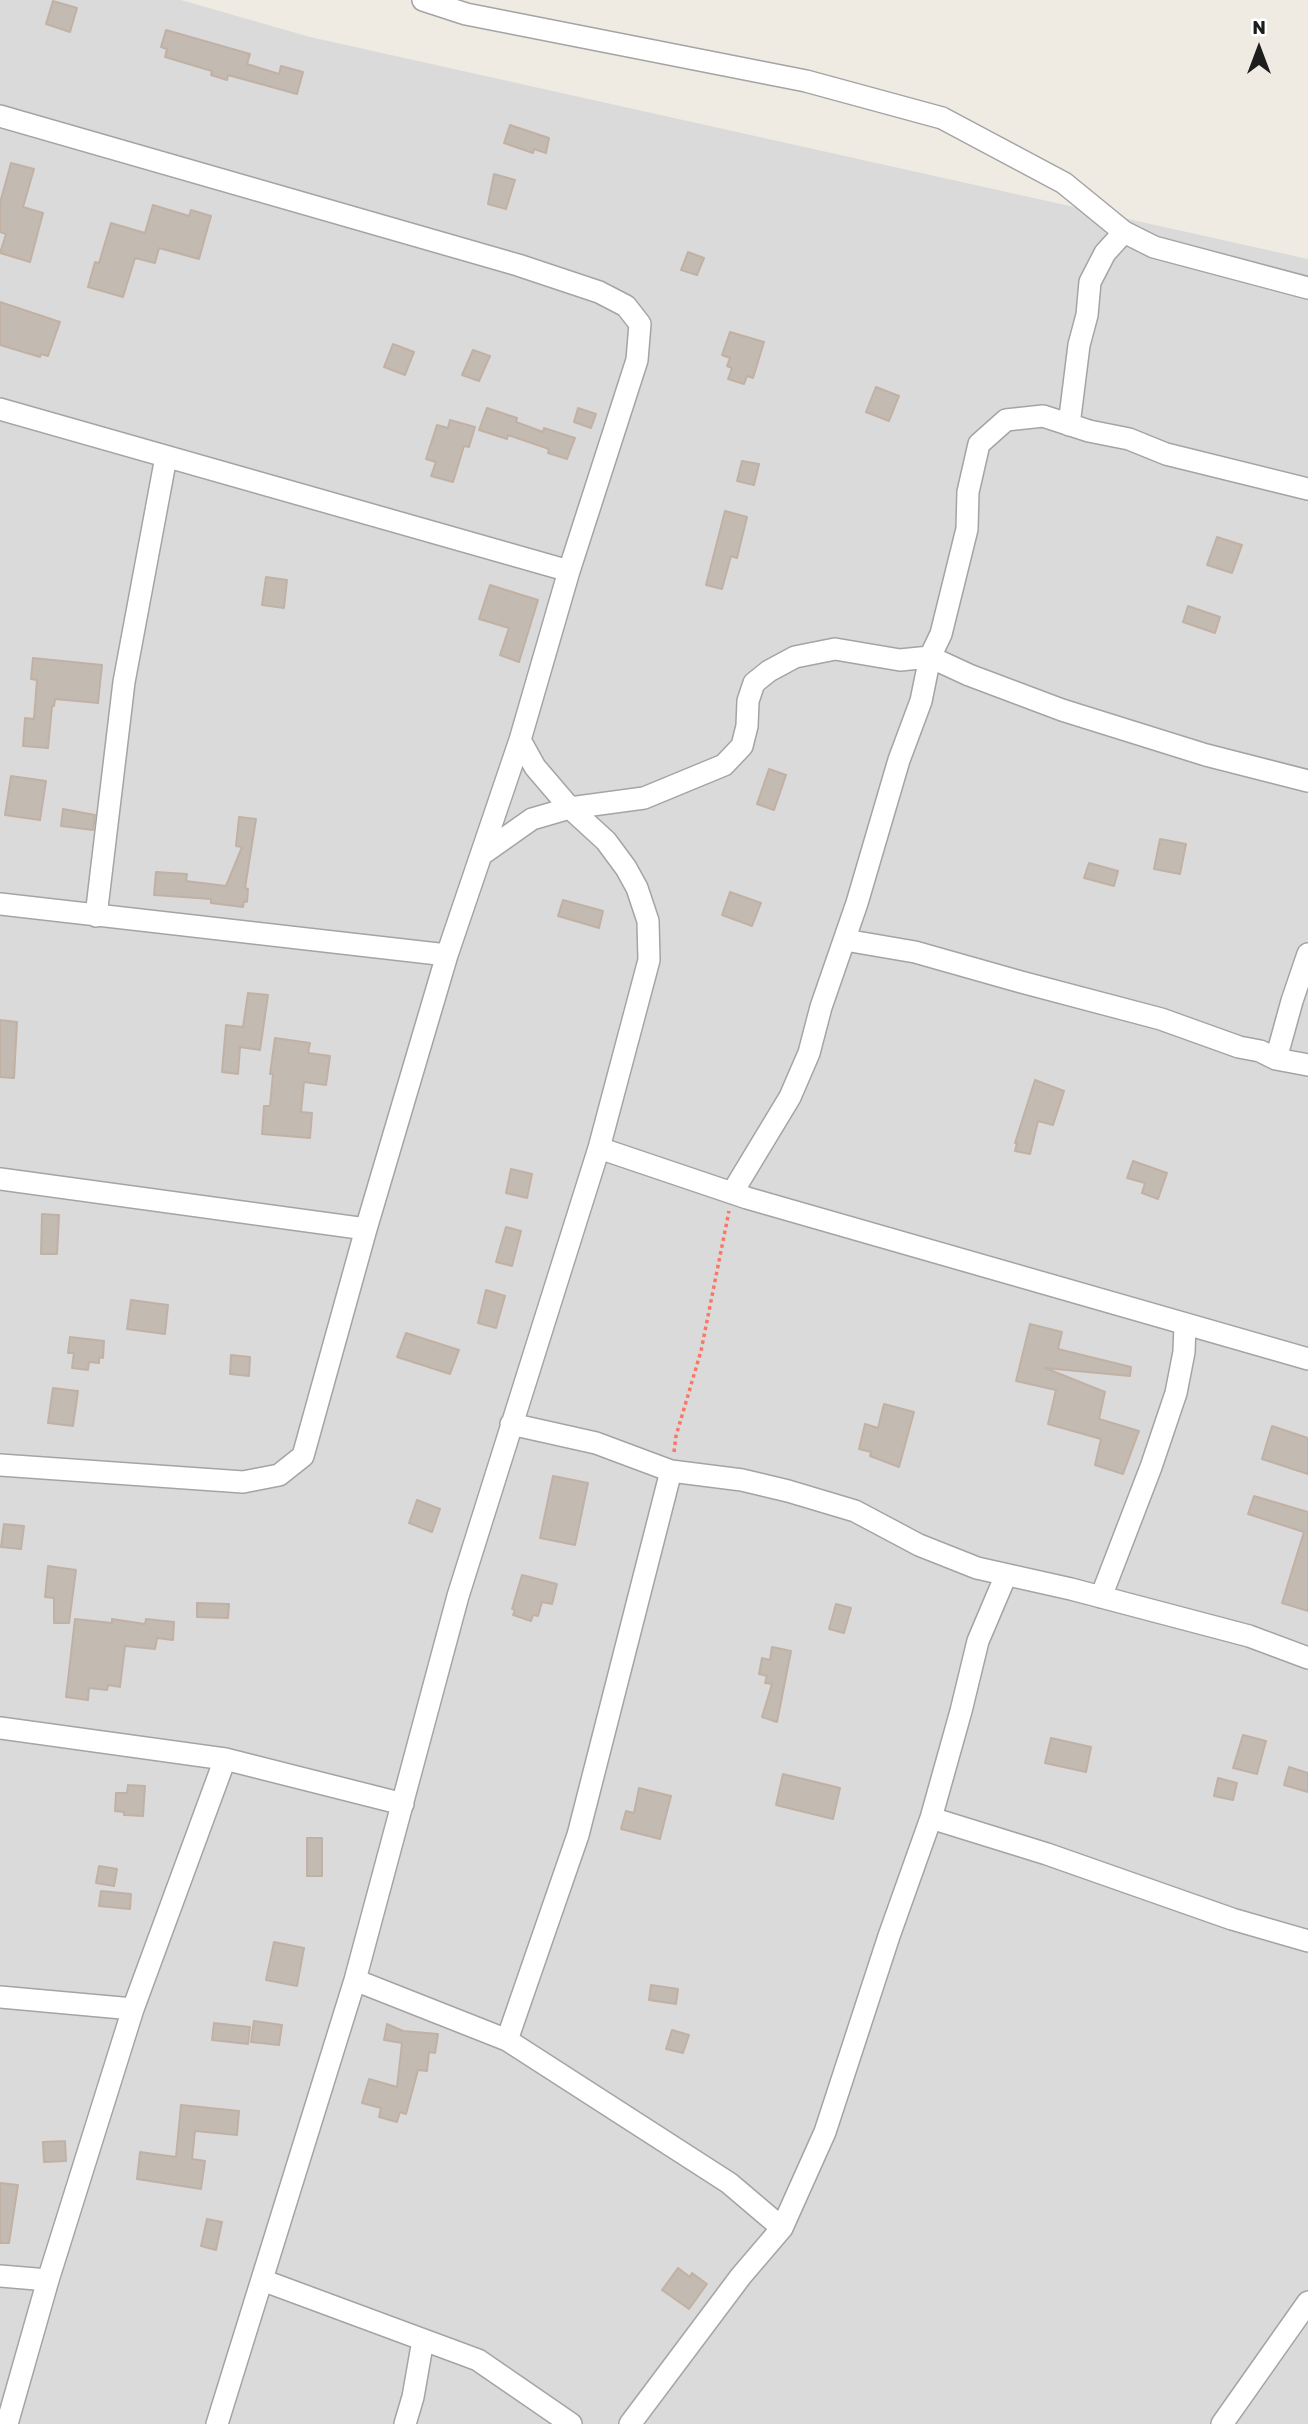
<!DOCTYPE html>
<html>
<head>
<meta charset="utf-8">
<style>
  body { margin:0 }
  #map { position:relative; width:1308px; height:2424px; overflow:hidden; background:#efebe2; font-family:Rubik,sans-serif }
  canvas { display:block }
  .north { position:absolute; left:1224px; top:14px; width:70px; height:70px; -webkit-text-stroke:5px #fff; paint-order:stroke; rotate:0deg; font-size:19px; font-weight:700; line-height:28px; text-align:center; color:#1d1d1d }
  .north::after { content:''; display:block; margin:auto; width:24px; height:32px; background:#1d1d1d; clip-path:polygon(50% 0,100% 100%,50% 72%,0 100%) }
</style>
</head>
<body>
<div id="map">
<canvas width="1308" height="2424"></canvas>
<div class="north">N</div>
</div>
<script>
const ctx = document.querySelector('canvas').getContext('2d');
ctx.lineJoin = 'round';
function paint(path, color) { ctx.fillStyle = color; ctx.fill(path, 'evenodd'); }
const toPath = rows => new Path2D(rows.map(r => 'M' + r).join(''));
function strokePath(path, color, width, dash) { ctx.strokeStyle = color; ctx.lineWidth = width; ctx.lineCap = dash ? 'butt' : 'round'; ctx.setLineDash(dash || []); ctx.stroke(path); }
const residential = toPath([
  [0,0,181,0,310,37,1308,259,1308,2424,0,2424]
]);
const building = toPath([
  [53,1,77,8,70,32,46,24,53,1],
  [166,30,250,54,247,64,279,74,281,66,303,72,297,94,228,75,227,80,211,75,212,71,165,57,167,49,161,47,166,30],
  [510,125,549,138,546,153,534,149,533,153,504,143,510,125],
  [11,163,34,169,23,207,43,213,30,262,0,253,6,234,0,232,0,203,11,163],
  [494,174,515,180,506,209,488,204,494,174],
  [153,205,189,216,191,210,211,216,199,259,159,248,155,263,135,258,123,297,88,287,95,262,99,263,111,223,145,233,153,205],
  [688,252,704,258,697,275,681,270,688,252],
  [0,302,60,322,48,356,41,354,40,357,0,345,0,302],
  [730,332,764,342,753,378,747,376,744,384,728,379,732,368,727,366,730,358,722,355,730,332],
  [393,344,414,352,405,375,384,367,393,344],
  [473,350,490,356,479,381,462,375,473,350],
  [876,387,899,396,889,421,866,412,876,387],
  [487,408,517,418,516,422,543,432,544,428,575,438,567,459,548,453,549,449,511,436,508,435,507,439,479,430,487,408],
  [578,408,596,414,591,428,574,422,578,408],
  [450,420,475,427,469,447,464,446,453,482,431,476,436,462,426,459,437,425,448,428,450,420],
  [742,461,759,464,754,485,737,481,742,461],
  [725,511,747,517,737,558,731,556,722,589,706,585,725,511],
  [1217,537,1242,545,1232,573,1207,565,1217,537],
  [266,577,287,580,284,608,262,605,266,577],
  [490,585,538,600,519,662,500,655,509,628,479,619,490,585],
  [1188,606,1220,617,1215,633,1183,622,1188,606],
  [33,658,102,665,98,703,55,699,54,706,52,706,48,748,23,746,25,718,34,719,37,680,31,679,33,658],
  [769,769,786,775,774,810,757,804,769,769],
  [11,776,46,781,40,820,5,815,11,776],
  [63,809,95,815,93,830,61,826,63,809],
  [239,817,256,819,245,888,248,889,247,902,244,901,243,907,211,903,211,899,154,895,156,872,187,874,186,881,226,886,242,847,236,846,239,817],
  [1160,839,1186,844,1180,874,1154,869,1160,839],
  [1089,863,1118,871,1114,886,1084,878,1089,863],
  [730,892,761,903,752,926,722,915,730,892],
  [563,900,603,911,599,928,558,916,563,900],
  [248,993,268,995,260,1050,240,1047,238,1074,222,1072,226,1025,243,1027,248,993],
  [0,1020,17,1022,14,1078,0,1077,0,1020],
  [275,1038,310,1043,308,1053,330,1056,326,1085,304,1082,301,1112,312,1113,310,1138,262,1134,264,1106,270,1106,273,1074,270,1074,275,1038],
  [1035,1080,1064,1091,1053,1125,1038,1121,1030,1154,1015,1151,1017,1143,1015,1143,1035,1080],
  [1133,1161,1167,1173,1158,1199,1142,1193,1145,1183,1127,1178,1133,1161],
  [511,1169,532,1174,527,1198,506,1193,511,1169],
  [42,1214,59,1215,57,1254,41,1254,42,1214],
  [506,1227,521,1231,512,1266,496,1262,506,1227],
  [486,1290,505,1296,496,1328,478,1323,486,1290],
  [131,1300,168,1305,165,1334,127,1329,131,1300],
  [1030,1324,1062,1332,1058,1349,1131,1367,1130,1376,1045,1368,1105,1392,1099,1419,1139,1431,1123,1474,1095,1465,1101,1439,1048,1424,1056,1390,1016,1381,1030,1324],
  [406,1333,459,1350,450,1374,397,1357,406,1333],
  [70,1337,104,1341,103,1358,99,1357,99,1363,89,1362,88,1370,72,1368,74,1353,68,1353,70,1337],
  [231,1355,250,1357,249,1376,230,1374,231,1355],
  [53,1388,78,1391,73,1426,48,1423,53,1388],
  [884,1404,914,1412,899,1467,870,1456,871,1452,859,1449,865,1424,878,1428,884,1404],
  [1272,1426,1308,1438,1308,1474,1262,1459,1272,1426],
  [553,1476,588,1483,575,1545,540,1538,553,1476],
  [1254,1496,1308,1512,1308,1611,1282,1603,1304,1532,1248,1514,1254,1496],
  [417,1500,440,1509,432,1532,409,1523,417,1500],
  [4,1524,24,1526,21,1549,1,1547,4,1524],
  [48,1566,76,1570,69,1623,54,1623,54,1598,45,1597,48,1566],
  [522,1575,557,1584,552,1604,542,1602,538,1616,533,1615,531,1621,513,1615,515,1610,512,1609,522,1575],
  [197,1603,229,1604,228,1618,197,1617,197,1603],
  [836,1604,851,1608,844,1633,829,1629,836,1604],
  [75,1619,112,1623,112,1619,145,1624,146,1619,174,1622,173,1640,157,1638,155,1649,125,1646,120,1687,108,1685,107,1690,89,1688,88,1700,66,1697,75,1619],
  [772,1647,791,1651,777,1722,762,1717,772,1684,765,1683,767,1676,759,1674,762,1658,770,1660,772,1647],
  [1243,1735,1266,1741,1257,1774,1233,1768,1243,1735],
  [1051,1738,1091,1747,1086,1772,1045,1763,1051,1738],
  [1289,1767,1308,1773,1308,1792,1284,1785,1289,1767],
  [783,1774,840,1788,833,1819,776,1805,783,1774],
  [1218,1778,1237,1783,1233,1800,1214,1796,1218,1778],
  [128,1785,145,1786,143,1816,124,1815,124,1812,115,1811,116,1793,127,1793,128,1785],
  [639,1788,671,1796,660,1839,621,1829,626,1811,634,1813,639,1788],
  [307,1838,322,1838,322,1876,307,1876,307,1838],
  [99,1866,117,1869,114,1886,96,1883,99,1866],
  [101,1891,131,1894,130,1909,99,1906,101,1891],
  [274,1942,304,1948,297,1986,266,1980,274,1942],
  [651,1985,678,1989,676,2004,649,2000,651,1985],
  [254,2021,282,2025,279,2045,251,2042,254,2021],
  [214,2023,250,2027,248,2044,212,2040,214,2023],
  [387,2024,403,2031,438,2034,435,2053,429,2052,427,2071,418,2070,406,2114,400,2112,397,2122,379,2117,381,2108,362,2103,369,2079,397,2087,402,2043,384,2040,387,2024],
  [672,2030,689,2035,683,2053,666,2049,672,2030],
  [181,2105,239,2111,237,2135,195,2131,192,2159,205,2161,201,2189,137,2179,140,2152,176,2157,181,2105],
  [65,2141,66,2161,44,2162,43,2142,65,2141],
  [0,2183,18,2185,9,2243,0,2243,0,2183],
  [207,2219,222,2222,216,2250,201,2246,207,2219],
  [678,2268,690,2277,692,2273,707,2284,689,2309,662,2290,678,2268]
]);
const path = toPath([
  [674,1452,676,1436,701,1351,729,1211]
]);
const street = toPath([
  [423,0,466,14,806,81,942,118,1064,183,1124,232,1154,247,1308,288],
  [0,116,518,265,599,292,626,306,640,324,637,360,569,571,520,740,447,955,366,1229,303,1456,279,1475,243,1482,0,1465],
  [0,409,569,571],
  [1069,425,1079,345,1087,315,1090,282,1105,253,1124,232],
  [481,855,532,819,570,808,644,798,724,765,742,746,747,726,748,701,754,683,769,671,795,657,835,649,900,660,930,657,969,675,1062,710,1206,755,1308,781],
  [0,904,447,955],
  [96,916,124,682,166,457],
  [845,940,915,952,1021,982,1161,1019,1239,1047,1260,1051,1276,1059,1308,1065],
  [1276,1059,1292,1001,1308,954],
  [599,1148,747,1198,1308,1359],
  [0,1179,366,1229],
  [732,1193,790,1097,809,1053,821,1007,857,903,899,760,921,701,930,657,941,634,967,529,968,492,979,444,1006,420,1043,416,1089,431,1129,439,1166,454,1308,489],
  [511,1424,596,1443,671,1471,742,1480,788,1491,855,1511,919,1545,977,1568,1071,1589,1249,1636,1308,1658],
  [1101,1597,1151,1467,1176,1393,1184,1352,1185,1324],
  [0,1728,225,1759,403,1804],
  [931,1818,1047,1854,1232,1919,1308,1941],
  [355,1980,507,2040,729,2183,782,2228],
  [0,1997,133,2009],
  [507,2040,578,1835,671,1471],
  [0,2276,48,2280],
  [262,2280,478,2360,571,2424],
  [7,2424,48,2280,133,2009,225,1759],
  [217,2424,355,1980,458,1596,599,1148,649,960,648,921,637,888,626,868,606,841,570,808,535,767,520,740],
  [405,2424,413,2397,423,2340],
  [630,2424,741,2276,782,2228,825,2132,889,1936,931,1818,961,1711,978,1641,1006,1575],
  [1222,2424,1308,2302]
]);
paint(residential, '#dbdada');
paint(building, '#c3bab2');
strokePath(building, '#c1b1a4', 2);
strokePath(street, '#a4a4a4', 24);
strokePath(path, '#fd7664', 3.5, [3.5, 3.5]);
strokePath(street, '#fff', 21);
</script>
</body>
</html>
